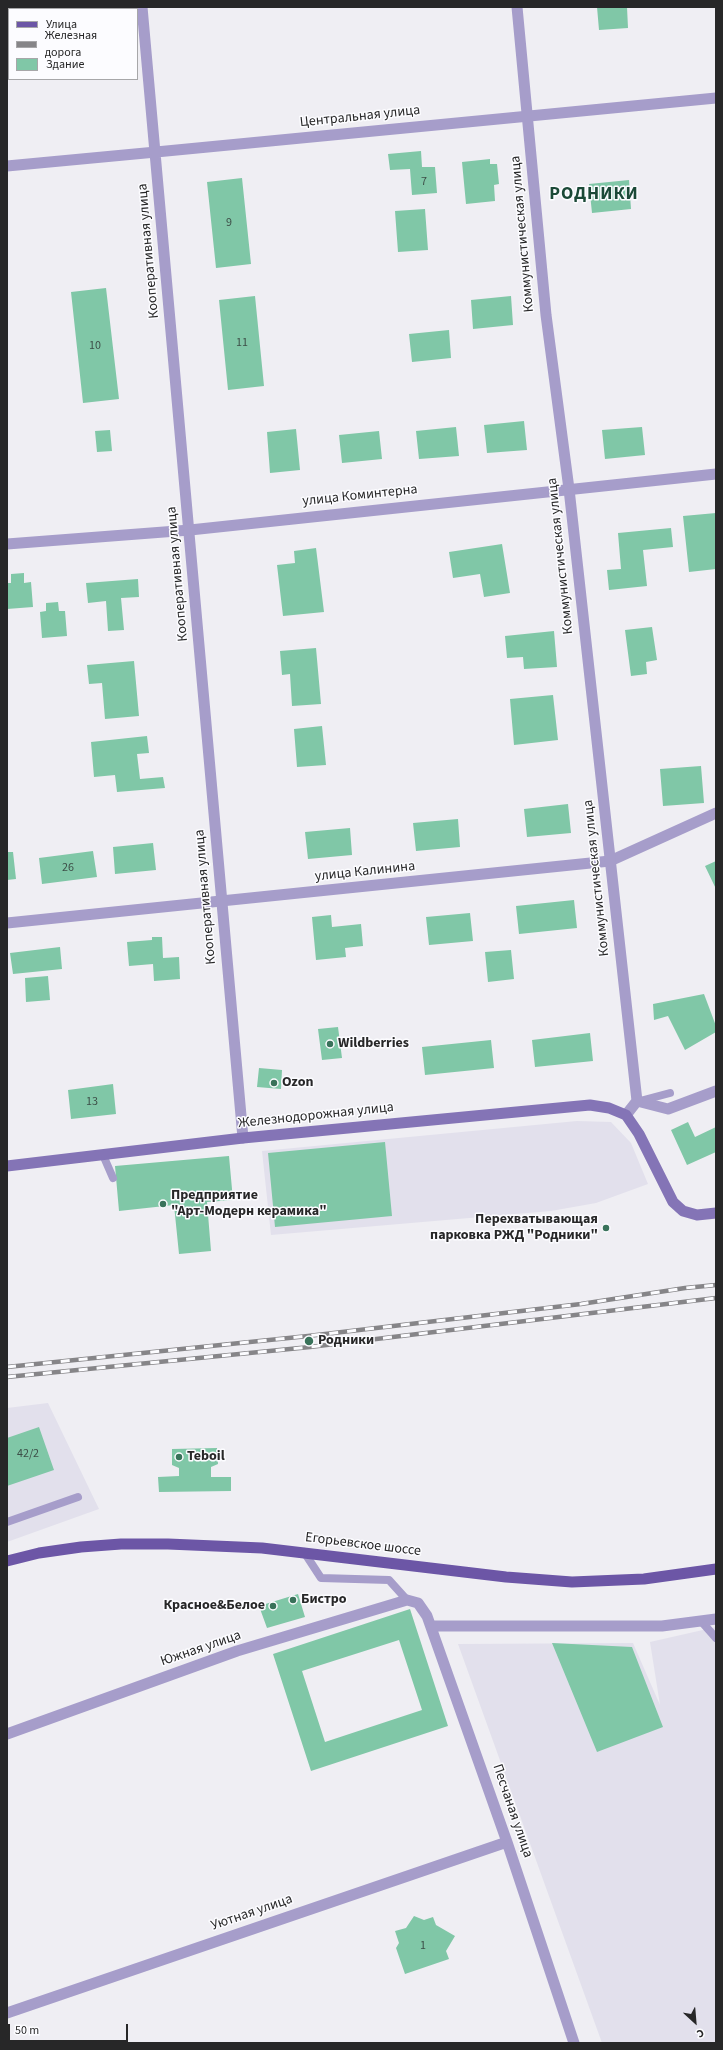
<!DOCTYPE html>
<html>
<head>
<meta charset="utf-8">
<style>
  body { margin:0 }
  #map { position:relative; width:723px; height:2050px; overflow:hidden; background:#efeef3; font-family:"Source Sans 3",sans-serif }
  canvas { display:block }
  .frame { position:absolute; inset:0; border:8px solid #272728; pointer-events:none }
  .legend { position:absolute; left:8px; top:8px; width:130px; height:72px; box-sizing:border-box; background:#fcfcff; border:1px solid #a7a7a9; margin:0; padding:5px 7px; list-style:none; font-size:12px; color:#272728 }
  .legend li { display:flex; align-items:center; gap:8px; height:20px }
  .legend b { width:20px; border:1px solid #a7a7a9 }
  .north { position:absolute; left:675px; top:2002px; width:40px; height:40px; -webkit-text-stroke:3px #fcfcff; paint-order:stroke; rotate:154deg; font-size:11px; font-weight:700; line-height:16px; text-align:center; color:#272728 }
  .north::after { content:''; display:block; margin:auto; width:14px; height:18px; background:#272728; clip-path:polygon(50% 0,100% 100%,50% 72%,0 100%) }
  .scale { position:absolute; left:8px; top:2024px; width:120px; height:18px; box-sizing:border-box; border:2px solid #272728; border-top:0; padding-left:5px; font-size:12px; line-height:14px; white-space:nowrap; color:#272728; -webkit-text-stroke:3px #fcfcff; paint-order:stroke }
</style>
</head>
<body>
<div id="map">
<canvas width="723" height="2050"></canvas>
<div class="frame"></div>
<ul class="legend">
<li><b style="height:5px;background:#6c56a6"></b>Улица</li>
<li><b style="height:5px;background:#868588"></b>Железная дорога</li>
<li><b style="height:11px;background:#80c7a7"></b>Здание</li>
</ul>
<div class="north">С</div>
<div class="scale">50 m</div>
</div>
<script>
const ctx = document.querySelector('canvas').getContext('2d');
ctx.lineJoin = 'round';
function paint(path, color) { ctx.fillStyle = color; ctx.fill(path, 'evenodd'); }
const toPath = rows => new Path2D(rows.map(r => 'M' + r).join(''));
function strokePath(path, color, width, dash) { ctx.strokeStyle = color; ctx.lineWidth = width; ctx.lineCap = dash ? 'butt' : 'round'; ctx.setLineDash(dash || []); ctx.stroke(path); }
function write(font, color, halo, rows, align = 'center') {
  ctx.font = font + ' "Source Sans 3",sans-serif'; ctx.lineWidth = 3; ctx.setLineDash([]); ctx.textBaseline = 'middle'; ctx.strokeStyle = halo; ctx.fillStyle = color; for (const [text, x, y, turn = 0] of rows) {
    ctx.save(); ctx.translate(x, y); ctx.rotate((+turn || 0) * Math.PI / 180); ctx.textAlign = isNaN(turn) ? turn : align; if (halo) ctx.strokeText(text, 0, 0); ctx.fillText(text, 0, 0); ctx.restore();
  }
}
const built = toPath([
  [577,1121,611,1122,631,1143,648,1184,596,1203,551,1211,271,1235,262,1151],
  [48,1403,99,1509,7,1542,7,1408],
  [716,1627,716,2043,602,2043,458,1644,633,1643,660,1705,650,1642]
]);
const building = toPath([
  [597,7,627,7,628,28,599,30],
  [421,151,422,167,435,167,437,193,412,195,410,169,390,170,388,154],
  [490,159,490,164,497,164,499,184,494,185,495,201,466,204,462,162],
  [242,178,251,264,216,268,207,182],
  [629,180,631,209,592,213,589,184],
  [425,209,428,250,398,252,395,211],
  [106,288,119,399,83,403,71,292],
  [255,296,264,386,228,390,219,300],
  [511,296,513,325,473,329,471,300],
  [449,330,451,358,412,362,409,334],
  [524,421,527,450,487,453,484,425],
  [456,427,459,456,419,459,416,431],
  [642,427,645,455,605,459,602,430],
  [296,429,300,470,270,473,267,432],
  [110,430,112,451,97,452,95,431],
  [379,431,382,459,342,463,339,435],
  [716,513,716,569,689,572,683,516],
  [671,528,673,547,643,550,647,586,609,590,607,570,621,569,618,533],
  [502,544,510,593,484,597,480,574,453,578,449,552],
  [316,548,324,612,283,616,277,565,295,563,294,551],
  [24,573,24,583,31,582,33,607,7,609,7,583,11,583,11,574],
  [138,579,139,597,121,598,124,630,108,631,106,601,88,603,86,583],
  [58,602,59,611,65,611,67,636,42,638,40,612,46,611,46,603],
  [652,627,657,660,646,662,647,674,631,676,625,630],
  [554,631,557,667,524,669,523,657,507,658,505,636],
  [316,648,321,704,292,706,290,674,282,675,280,651],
  [134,661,139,716,105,719,102,683,89,684,87,665],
  [553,695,558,740,514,745,510,699],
  [322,726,326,765,297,767,294,729],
  [147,736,149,753,137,754,140,779,163,777,165,788,117,792,115,775,94,777,91,742],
  [701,766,704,803,663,806,660,769],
  [568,804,571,833,527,837,524,809],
  [458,819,460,847,416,851,413,823],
  [350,828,352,855,308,859,305,832],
  [153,843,156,870,115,874,113,847],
  [93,851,97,877,42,884,39,858],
  [7,852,13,852,16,879,7,880],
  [716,861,716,889,705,866],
  [574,900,577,928,519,934,516,906],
  [470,913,473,941,429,945,426,917],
  [331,915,332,927,361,924,363,946,345,948,346,957,316,960,312,917],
  [152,937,162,937,163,958,179,957,180,979,154,981,153,964,129,966,127,942,152,940],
  [60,947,62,969,13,974,10,953],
  [511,950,514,979,488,982,485,952],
  [48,976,50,1000,26,1002,25,978],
  [704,994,716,1026,716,1032,685,1050,668,1016,654,1020,653,1004],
  [338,1027,342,1058,322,1060,318,1029],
  [590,1033,593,1061,535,1067,532,1040],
  [491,1040,494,1068,425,1075,422,1047],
  [259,1068,282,1070,281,1089,257,1087],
  [113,1084,116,1114,71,1119,68,1090],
  [688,1122,695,1137,716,1127,716,1152,687,1165,671,1130],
  [385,1142,392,1216,275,1227,268,1153],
  [229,1156,233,1200,207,1202,211,1251,179,1254,174,1205,119,1211,115,1166],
  [39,1427,54,1470,7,1486,7,1438],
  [217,1448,218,1464,211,1467,211,1477,231,1477,231,1491,159,1492,158,1477,179,1476,179,1468,172,1465,172,1449],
  [298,1594,305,1617,267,1628,259,1606],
  [410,1609,448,1726,311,1771,273,1654],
  [399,1640,422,1710,325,1742,302,1671],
  [552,1643,632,1647,663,1727,597,1752],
  [414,1916,424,1920,433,1917,436,1925,455,1936,446,1951,449,1959,405,1974,396,1948,399,1943,395,1931,406,1928]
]);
const service = toPath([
  [640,1101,670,1093],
  [103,1155,113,1178],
  [7,1522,78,1497],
  [304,1552,321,1578,389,1580,407,1600],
  [701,1621,716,1638]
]);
const minor = toPath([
  [7,166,156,152],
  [7,544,190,530,716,474],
  [7,923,610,861,716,813],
  [637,1101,668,1109,716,1091],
  [431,1626,662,1626,716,1619],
  [7,1734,237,1651,407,1600,418,1603,427,1616,507,1842,574,2043],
  [7,2013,507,1842]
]);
const tertiary = toPath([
  [142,7,243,1138],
  [517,7,546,315,569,489,637,1101,626,1115],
  [156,152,716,98]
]);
const secondary = toPath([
  [7,1166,243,1138,590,1105,609,1108,626,1115,639,1134,673,1202,683,1211,697,1215,716,1213]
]);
const primary = toPath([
  [7,1561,39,1553,81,1547,121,1544,168,1544,262,1548,506,1577,572,1582,644,1579,716,1569]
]);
const rail = toPath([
  [7,1367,308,1336,581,1304,685,1288,716,1285],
  [7,1377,310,1347,716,1298]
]);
const markers = [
  [330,1044,4,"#39725a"],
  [274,1083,4,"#39725a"],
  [163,1204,4,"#39725a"],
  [606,1228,4,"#39725a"],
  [309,1341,5,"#39725a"],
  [179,1457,4,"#39725a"],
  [293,1600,4,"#39725a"],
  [273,1606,4,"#39725a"]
];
const numberNames = [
  ["7",424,182],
  ["9",229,223],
  ["11",242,343],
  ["10",95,346],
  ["26",68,868],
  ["13",92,1102],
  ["42/2",28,1454],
  ["1",423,1946]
];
const streetNames = [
  ["Центральная улица",360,117,-6],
  ["Коммунистическая улица",523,234,-95],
  ["Кооперативная улица",149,251,-95],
  ["улица Коминтерна",360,496,-6],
  ["Коммунистическая улица",561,556,-96],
  ["Кооперативная улица",178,574,-95],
  ["улица Калинина",365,872,-6],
  ["Коммунистическая улица",597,878,-96],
  ["Кооперативная улица",206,897,-95],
  ["Железнодорожная улица",316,1116,-6],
  ["Егорьевское шоссе",363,1545,7],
  ["Южная улица",201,1649,-19],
  ["Песчаная улица",512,1811,71],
  ["Уютная улица",252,1913,-19]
];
const poiNames = [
  ["Wildberries",338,1044],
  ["Ozon",282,1083],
  ["Предприятие",171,1196],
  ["\"Арт-Модерн керамика\"",171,1212],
  ["Перехватывающая",598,1220,"right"],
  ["парковка РЖД \"Родники\"",598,1236,"right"],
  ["Родники",318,1341],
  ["Teboil",187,1457],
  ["Бистро",301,1600],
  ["Красное&Белое",265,1606,"right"]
];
const districtNames = [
  ["РОДНИКИ",594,195]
];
paint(built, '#e2e0ec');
paint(building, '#80c7a7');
strokePath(service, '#a69dca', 8);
strokePath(minor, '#a69dca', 11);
strokePath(tertiary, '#a69dca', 11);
strokePath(secondary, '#8474b6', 11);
strokePath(primary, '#6c56a6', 11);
strokePath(rail, '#868588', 4.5);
strokePath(rail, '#fcfcff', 3, [9]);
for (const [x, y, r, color] of markers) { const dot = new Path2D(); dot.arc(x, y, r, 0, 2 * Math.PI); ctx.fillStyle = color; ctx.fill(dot); strokePath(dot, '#fcfcff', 1.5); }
write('12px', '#3d4f48', null, numberNames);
write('14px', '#272728', '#fcfcff', streetNames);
write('bold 14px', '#272728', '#fcfcff', poiNames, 'left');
ctx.letterSpacing = '1px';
write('bold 18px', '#1b4937', '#fcfcff', districtNames);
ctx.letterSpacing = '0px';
</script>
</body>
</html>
